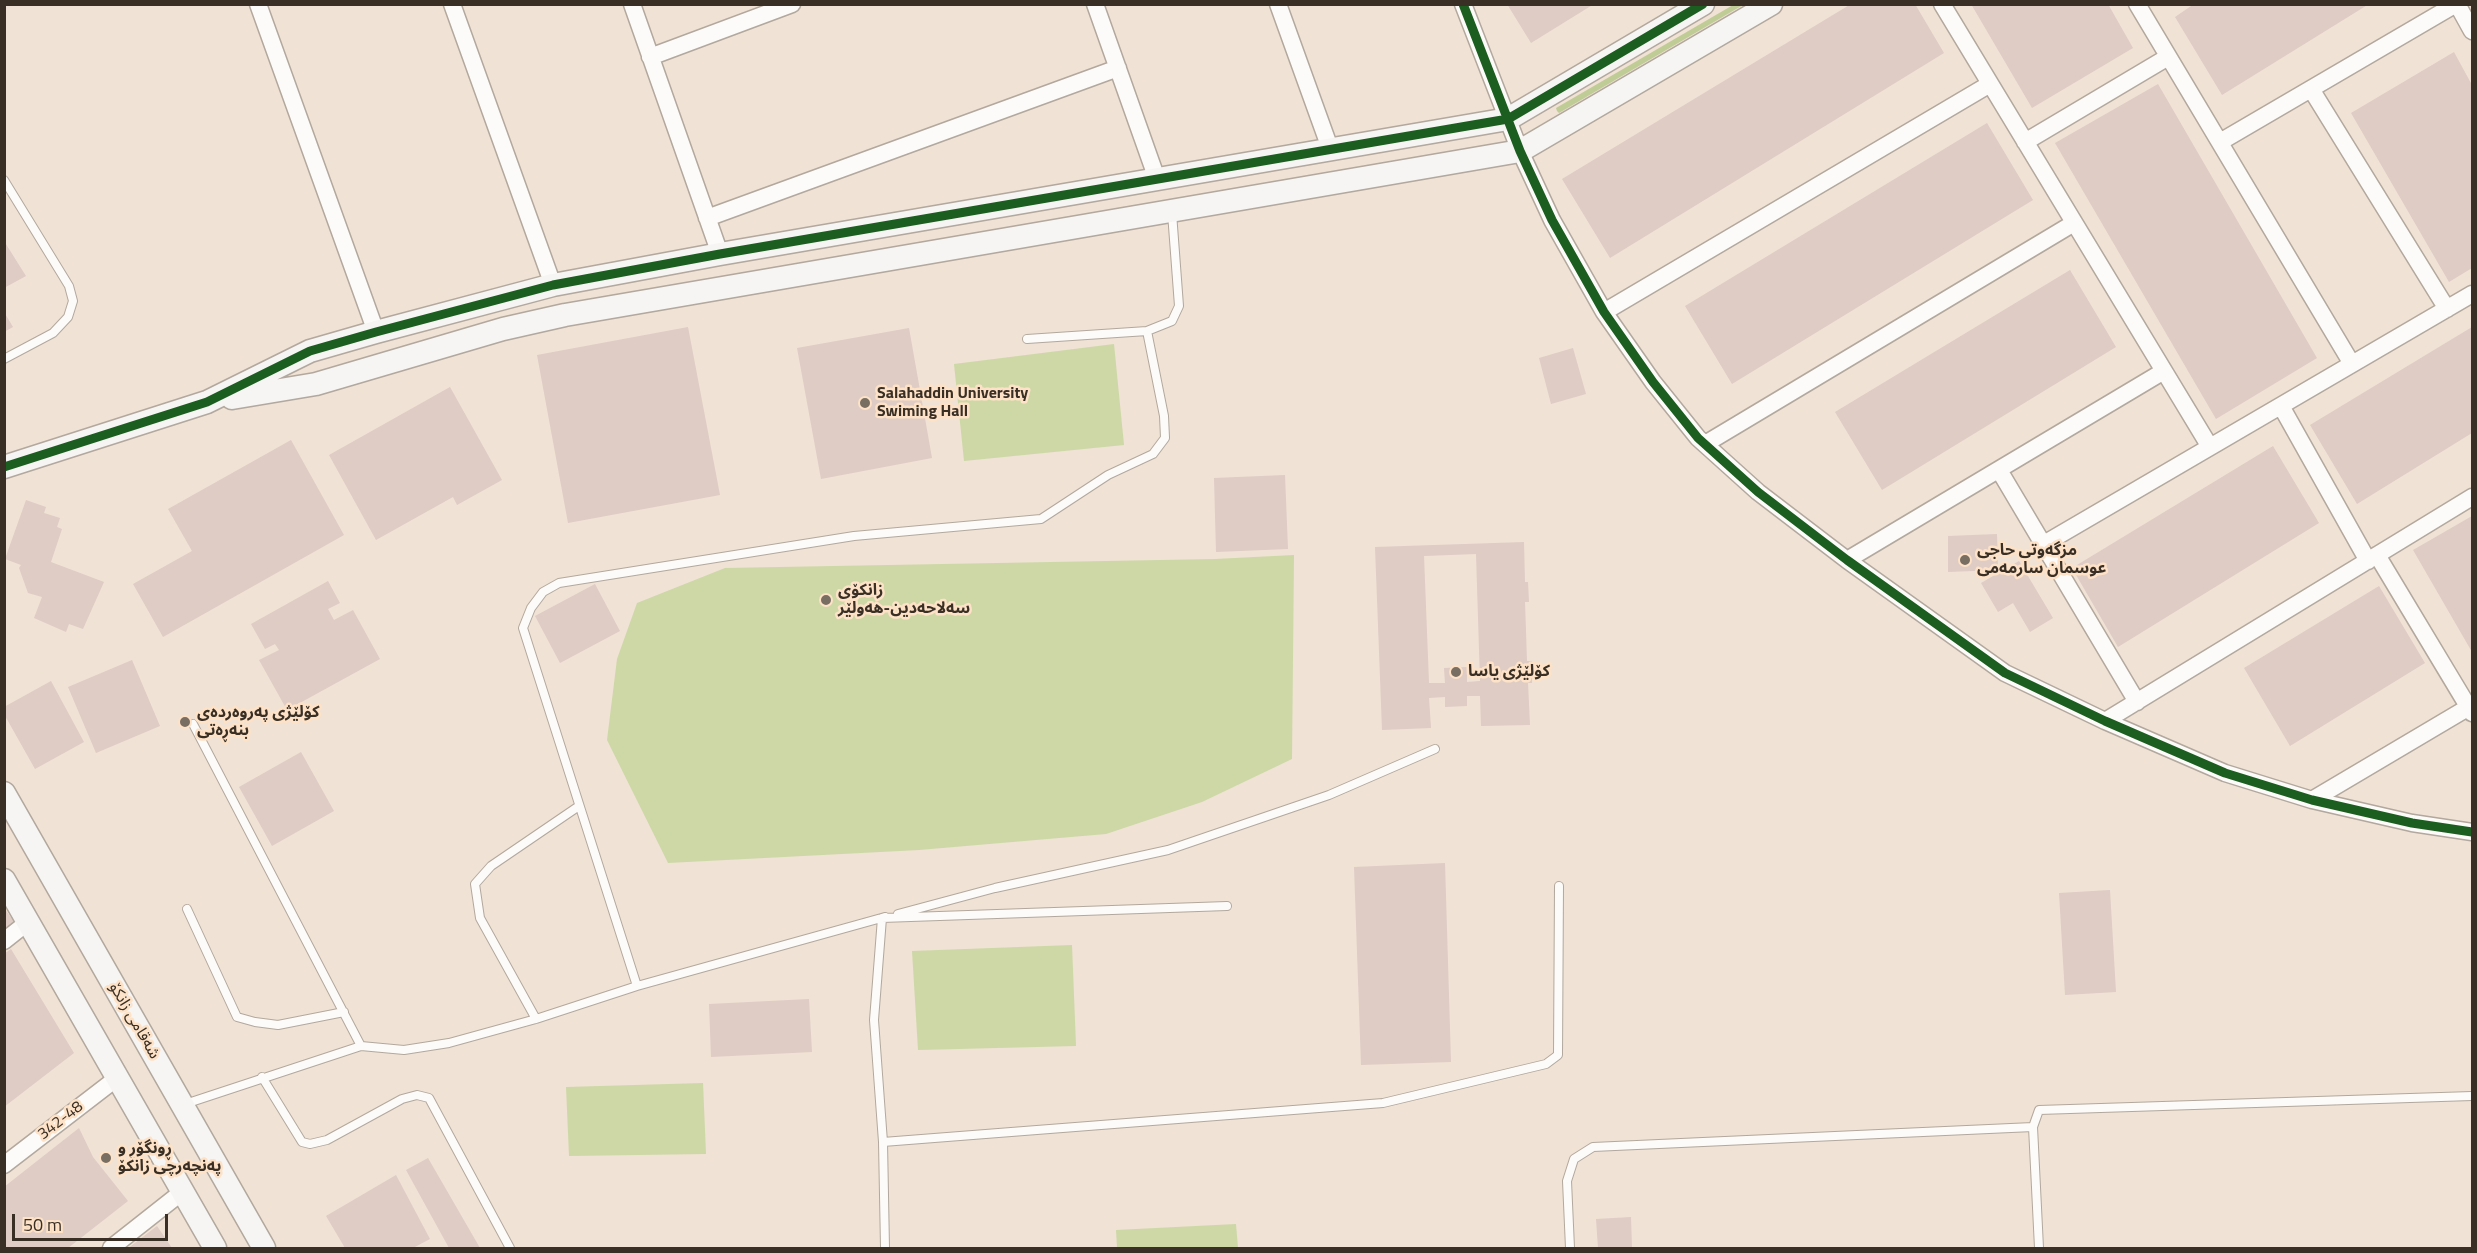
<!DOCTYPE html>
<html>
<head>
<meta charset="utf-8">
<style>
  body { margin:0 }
  #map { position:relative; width:2477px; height:1253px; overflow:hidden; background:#f0e2d4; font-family:"Titillium Web",sans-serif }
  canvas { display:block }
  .frame { position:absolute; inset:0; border:6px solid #392f25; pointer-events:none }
  .scale { position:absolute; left:12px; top:1214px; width:156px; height:27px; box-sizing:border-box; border:3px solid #392f25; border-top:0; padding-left:8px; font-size:18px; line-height:21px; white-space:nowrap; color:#392f25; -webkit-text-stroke:4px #fde2c7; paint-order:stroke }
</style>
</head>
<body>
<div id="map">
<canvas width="2477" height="1253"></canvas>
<div class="frame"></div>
<div class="scale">50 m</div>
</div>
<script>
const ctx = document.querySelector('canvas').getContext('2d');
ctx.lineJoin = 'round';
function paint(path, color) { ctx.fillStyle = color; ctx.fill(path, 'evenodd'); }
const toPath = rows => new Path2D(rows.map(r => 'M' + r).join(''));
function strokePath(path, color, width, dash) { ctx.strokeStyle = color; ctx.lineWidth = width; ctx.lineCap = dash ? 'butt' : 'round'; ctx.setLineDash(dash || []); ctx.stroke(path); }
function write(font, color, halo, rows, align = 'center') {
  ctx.font = font + ' "Titillium Web","Noto Sans Arabic",sans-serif'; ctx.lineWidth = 5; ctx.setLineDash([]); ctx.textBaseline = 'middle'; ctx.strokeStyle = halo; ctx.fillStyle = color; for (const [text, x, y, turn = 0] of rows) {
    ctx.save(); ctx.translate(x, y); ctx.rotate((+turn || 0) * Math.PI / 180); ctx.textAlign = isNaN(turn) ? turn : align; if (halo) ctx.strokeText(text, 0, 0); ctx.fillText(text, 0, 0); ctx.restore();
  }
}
const green = toPath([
  [1114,344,1124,445,964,461,954,364],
  [1294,555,1292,759,1202,802,1106,834,919,850,668,863,607,740,617,659,637,603,725,568,1215,559],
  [1072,945,1076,1046,918,1050,912,951],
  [703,1083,706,1154,569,1156,566,1087],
  [1236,1224,1238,1248,1117,1248,1116,1230]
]);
const forest = toPath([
  [1733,5,1743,5,1559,113,1557,111,1556,108]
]);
const building = toPath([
  [1507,4,1594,4,1531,43],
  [1851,4,1915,4,1944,53,1610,258,1562,179],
  [1971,4,2108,4,2133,48,2032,108],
  [2194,4,2369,4,2222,95,2175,17],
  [2454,52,2472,85,2472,268,2449,282,2351,113],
  [2158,84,2317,358,2216,419,2055,143],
  [1987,123,2033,200,1732,384,1685,306],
  [4,241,26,276,4,288],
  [2070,270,2116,347,1882,490,1835,412],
  [4,312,13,327,4,332],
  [688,327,720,495,568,523,537,355],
  [2472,327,2472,433,2357,504,2310,425],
  [909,328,932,458,821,479,797,348],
  [1573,348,1586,394,1551,404,1539,358],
  [450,387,502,480,457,505,453,497,376,540,329,455],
  [291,440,344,535,163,637,133,584,192,551,168,509],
  [2273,446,2319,523,2118,647,2072,568],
  [1285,475,1288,549,1216,552,1214,478],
  [26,500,46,507,44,513,60,518,57,527,62,529,51,562,104,582,83,629,69,624,66,632,34,618,42,597,28,593,19,568,21,565,5,559],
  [2472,516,2472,652,2413,550],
  [1997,534,1998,570,1948,572,1948,536],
  [1524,542,1525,582,1528,582,1529,602,1525,602,1527,661,1532,661,1532,683,1528,683,1530,725,1481,726,1480,696,1467,696,1467,706,1445,707,1445,697,1429,698,1431,728,1382,730,1375,547],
  [1476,554,1480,681,1467,682,1467,667,1444,668,1445,683,1429,683,1424,556],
  [2019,561,2053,618,2030,632,2013,603,1998,612,1981,583],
  [328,581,340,603,328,609,334,620,353,610,380,659,287,710,259,660,279,650,275,644,265,649,251,624],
  [595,584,620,631,560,663,535,616],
  [2379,586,2425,663,2290,746,2244,668],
  [132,660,160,726,96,753,68,687],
  [51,681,84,742,35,769,4,714,4,707],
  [301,752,334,811,272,846,239,787],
  [1445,863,1451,1062,1361,1065,1354,867],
  [2110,890,2116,992,2065,995,2059,893],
  [4,908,15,923,4,931],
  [11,949,74,1053,4,1107,4,954],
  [809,999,812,1052,711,1057,709,1004],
  [79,1128,93,1157,128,1201,68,1248,4,1248,4,1187],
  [428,1158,480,1248,449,1248,406,1170],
  [396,1175,430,1239,413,1248,345,1248,326,1216],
  [1631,1217,1632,1248,1598,1248,1596,1219],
  [157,1226,172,1248,128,1248,131,1246]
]);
const lane = toPath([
  [4,180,69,286,73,301,68,317,53,333,4,359],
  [1027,339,1147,331,1172,321,1179,306,1172,213],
  [193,724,361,1046],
  [1227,906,882,918,874,1020,883,1142,1383,1103,1546,1064,1558,1055,1559,886],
  [187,909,237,1017,255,1022,278,1025,344,1012],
  [898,914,995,888,1168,850,1329,795,1435,749],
  [637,986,523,628,531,608,543,592,559,583,854,536,1041,519,1108,475,1153,454,1165,438,1164,416,1147,331],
  [536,1019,480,918,475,884,491,866,579,806],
  [262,1077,302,1142,310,1144,327,1140,402,1099,417,1095,429,1098,510,1248],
  [182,1105,361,1046,404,1050,449,1043,536,1019,637,986,885,917],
  [883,1142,885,1248],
  [1570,1248,1567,1181,1574,1159,1593,1147,2033,1127],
  [2039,1248,2033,1127,2039,1110,2472,1096]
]);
const street = toPath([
  [258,4,376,332],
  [452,4,553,285],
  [632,4,720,254],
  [1095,4,1157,179],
  [1278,4,1331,151],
  [1463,4,1520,151,1552,220,1604,312,1653,382,1698,438,1758,492,1847,560,2005,673,2105,721,2225,773,2312,800,2412,823,2472,832],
  [1942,4,2210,447],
  [2137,4,2352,364],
  [2457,4,2472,31],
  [650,57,792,4],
  [2311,89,2447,309],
  [2025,142,2168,57],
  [2220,142,2456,4],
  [707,218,1118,68],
  [1604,312,1990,84],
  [2281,406,2368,561],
  [1705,444,2074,223],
  [1999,470,2137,702],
  [2044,544,2472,294],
  [2377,555,2472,713],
  [1847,560,2164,371],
  [2105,721,2472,497],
  [2312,800,2469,707],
  [4,941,28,922],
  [4,1165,117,1078],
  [111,1248,182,1192]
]);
const secondary = toPath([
  [232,398,316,384,503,329,565,315,1520,151,1771,4],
  [4,467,207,402,310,351,376,332,553,285,720,254,1508,119,1703,4],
  [4,793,264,1248],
  [4,880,215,1248]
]);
const cycleway = toPath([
  [1463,4,1520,151,1552,220,1604,312,1653,382,1698,438,1758,492,1847,560,2005,673,2105,721,2225,773,2312,800,2412,823,2472,832],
  [4,467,207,402,310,351,376,332,553,285,720,254,1508,119,1703,4]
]);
const markers = [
  [865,403,6,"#796e62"],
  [1965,560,6,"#796e62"],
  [826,600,6,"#796e62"],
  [1456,672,6,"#796e62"],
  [185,722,6,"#796e62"],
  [106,1158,6,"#796e62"]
];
const poiNames = [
  ["Salahaddin University",877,394],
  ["Swiming Hall",877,412],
  ["مزگەوتی حاجی",1977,551],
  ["عوسمان سارمەمی",1977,569],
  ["زانکۆی",838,591],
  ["سەلاحەدین-هەولێر",838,609],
  ["کۆلێژی یاسا",1468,672],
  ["کۆلێژی پەروەردەی",197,713],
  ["بنەڕەتی",197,731],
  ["ڕونگۆڕ و",118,1149],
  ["پەنچەرچی زانکۆ",118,1167]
];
const streetNames = [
  ["شەقامی زانکۆ",134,1021,60],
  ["342-48",61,1121,-38]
];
paint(green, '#cdd8a6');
paint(forest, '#c0cc96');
paint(building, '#deccc5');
strokePath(lane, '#b2a89d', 10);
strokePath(street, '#b2a89d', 19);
strokePath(secondary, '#b2a89d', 25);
strokePath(lane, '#fdfbf9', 8);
strokePath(street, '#fdfbf9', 16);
strokePath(secondary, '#f6f5f4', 22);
strokePath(cycleway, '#1b5e20', 9);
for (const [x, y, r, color] of markers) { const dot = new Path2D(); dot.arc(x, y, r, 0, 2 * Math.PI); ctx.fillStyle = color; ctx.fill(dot); strokePath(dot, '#fde2c7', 2); }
write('bold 16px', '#392f25', '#fde2c7', poiNames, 'left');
write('16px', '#392f25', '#fde2c7', streetNames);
</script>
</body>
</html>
